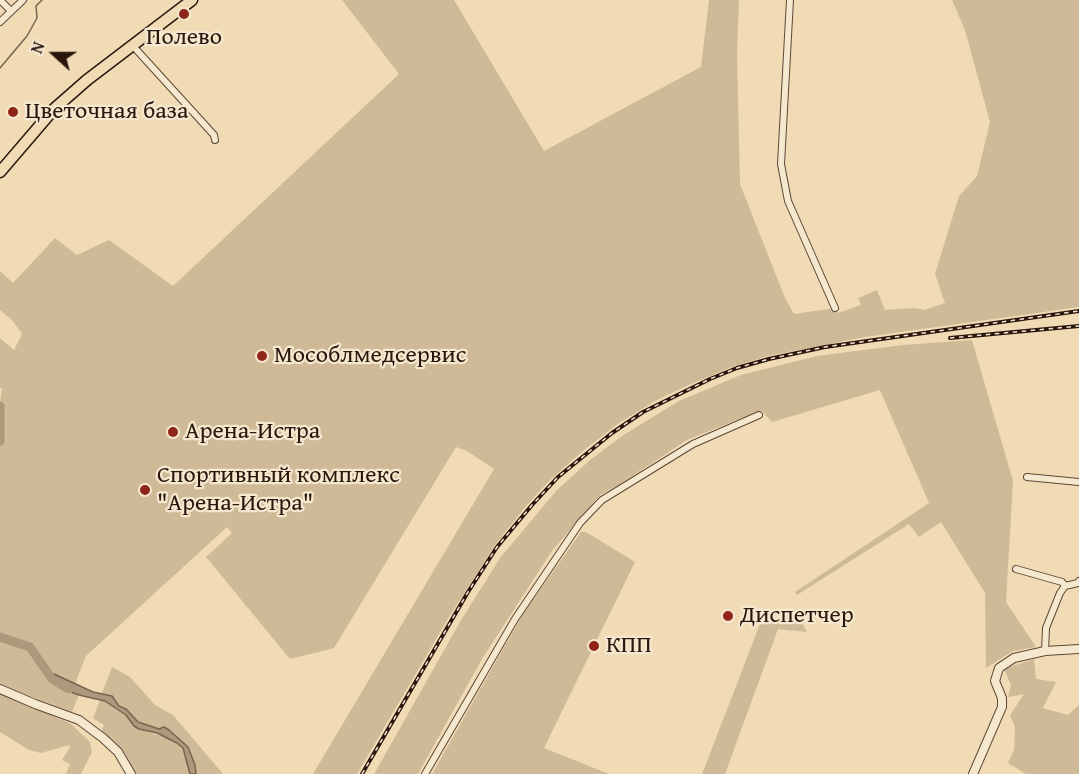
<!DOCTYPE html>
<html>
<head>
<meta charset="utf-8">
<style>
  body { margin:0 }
  #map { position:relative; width:1079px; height:774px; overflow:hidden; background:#f1dbb5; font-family:"Gentium Book Plus",serif }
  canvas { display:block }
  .north { position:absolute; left:24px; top:24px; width:60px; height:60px; -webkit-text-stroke:4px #f6e8cf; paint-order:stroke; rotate:291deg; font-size:16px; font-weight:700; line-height:24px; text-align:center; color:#2a160d }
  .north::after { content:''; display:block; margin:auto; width:21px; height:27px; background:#2a160d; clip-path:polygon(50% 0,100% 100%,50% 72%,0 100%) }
</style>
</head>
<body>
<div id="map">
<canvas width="1079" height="774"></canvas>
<div class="north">N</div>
</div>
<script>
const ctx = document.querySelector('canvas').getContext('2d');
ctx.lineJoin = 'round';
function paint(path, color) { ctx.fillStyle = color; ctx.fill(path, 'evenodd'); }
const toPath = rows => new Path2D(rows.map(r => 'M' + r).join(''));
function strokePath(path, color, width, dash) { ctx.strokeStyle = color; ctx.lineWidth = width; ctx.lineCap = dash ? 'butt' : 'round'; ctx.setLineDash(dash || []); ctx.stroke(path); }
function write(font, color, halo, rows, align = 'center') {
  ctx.font = font + ' "Gentium Book Plus",serif'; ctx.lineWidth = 4.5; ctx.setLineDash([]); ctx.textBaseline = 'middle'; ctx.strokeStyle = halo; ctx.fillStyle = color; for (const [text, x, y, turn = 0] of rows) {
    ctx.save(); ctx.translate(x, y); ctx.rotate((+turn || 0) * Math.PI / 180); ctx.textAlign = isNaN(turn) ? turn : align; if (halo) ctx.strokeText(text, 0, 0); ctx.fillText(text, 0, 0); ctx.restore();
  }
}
const green = toPath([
  [342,0,454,0,544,151,701,67,709,0,739,0,737,53,740,184,785,298,794,314,835,308,838,313,861,305,858,298,877,290,885,310,915,308,924,310,945,303,935,274,959,196,977,176,990,122,965,30,952,0,1079,0,1079,307,865,337,768,356,729,368,682,388,655,401,619,423,584,450,548,482,526,506,495,545,449,617,357,774,313,774,494,469,467,451,456,447,334,648,290,659,206,557,232,533,227,527,86,656,75,684,73,693,79,695,72,712,0,685,0,403,2,389,0,388,0,338,14,350,22,334,13,321,0,310,0,271,13,283,55,238,77,255,109,240,173,286,399,74],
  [972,340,1013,481,1006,602,1036,647,1013,651,986,668,985,593,941,522,919,537,909,524,797,595,795,592,929,503,880,390,772,422,761,410,687,440,620,484,600,495,552,551,482,659,418,774,374,774,460,622,500,558,557,490,590,460,622,436,679,401,741,375,817,356,903,345],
  [581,532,586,532,635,562,544,748,609,774,432,774,523,614],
  [798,616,807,632,778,629,725,774,702,774,762,619],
  [1034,659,1036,679,1056,682,1043,708,1068,715,1079,705,1079,774,1026,774,1008,763,1014,750,1015,727,1010,715,1024,694,1008,697,1011,685,1004,669],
  [112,667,130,677,155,705,173,715,223,774,196,774,195,765,188,747,169,730,160,729,138,722,126,709,102,693],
  [0,691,71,724,90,742,92,752,81,774,66,774,70,764,62,760,70,747,69,745,41,753,29,750,0,732],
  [100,700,105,701,126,715,134,726,139,729,170,739,183,748,190,774,136,774,121,750,101,732,104,725,93,718]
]);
const water = toPath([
  [54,674,93,692,112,696,119,706,126,709,138,722,159,729,164,727,169,730,188,747,195,765,196,774,190,774,183,748,177,743,157,733,139,729,134,726,126,715,105,701,79,695,68,691,60,686,54,674]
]);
const stream = toPath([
  [0,68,27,36,37,18,36,6,42,0]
]);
const river = toPath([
  [0,406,0,441],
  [0,637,30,647,52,679,69,689]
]);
const minor = toPath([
  [0,0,11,11],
  [790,0,781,164,788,201,835,308],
  [0,22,23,0],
  [133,46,214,135,215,140],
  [1027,477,1079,482],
  [1016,569,1062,582,1065,586],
  [1045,651,1046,628,1060,593,1065,586,1078,583,1079,581],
  [425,774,515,619,580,523,602,500,693,444,759,415]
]);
const tertiary = toPath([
  [0,689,35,704,79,720,103,738,118,752,131,774],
  [973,774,1002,707,1002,698,995,681,999,668,1014,658,1045,651,1079,649]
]);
const primary = toPath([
  [0,172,54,109,87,80,192,0]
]);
const rail = toPath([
  [950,338,1079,326],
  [362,774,468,592,497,547,532,505,558,477,612,433,643,412,710,379,737,368,769,359,825,347,1079,311]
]);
const markers = [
  [184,14,6,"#8f2418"],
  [13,112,6,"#8f2418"],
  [262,356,6,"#8f2418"],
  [173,432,6,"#8f2418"],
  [145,490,6,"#8f2418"],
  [728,616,6,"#8f2418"],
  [594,646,6,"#8f2418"]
];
const poiNames = [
  ["Полево",184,38,"center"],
  ["Цветочная база",25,112],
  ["Мособлмедсервис",274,356],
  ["Арена-Истра",185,432],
  ["Спортивный комплекс",157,476],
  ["\"Арена-Истра\"",157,504],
  ["Диспетчер",740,616],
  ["КПП",606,646]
];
paint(green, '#cfba98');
paint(water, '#ad987c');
strokePath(water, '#796450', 1.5);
strokePath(stream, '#796450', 1.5);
strokePath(river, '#ad987c', 9);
strokePath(minor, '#5c4737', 8);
strokePath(tertiary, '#5c4737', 10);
strokePath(primary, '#2a160d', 13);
strokePath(minor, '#f6e8cf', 6);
strokePath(tertiary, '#f6e8cf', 8);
strokePath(primary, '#f1dbb5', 10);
strokePath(rail, '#2a160d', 4);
strokePath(rail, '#f6e8cf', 1.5, [4.5]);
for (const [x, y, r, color] of markers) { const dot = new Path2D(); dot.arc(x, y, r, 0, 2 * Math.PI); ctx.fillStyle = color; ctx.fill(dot); strokePath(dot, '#f6e8cf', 2); }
write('24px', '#2a160d', '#f6e8cf', poiNames, 'left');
</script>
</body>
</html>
